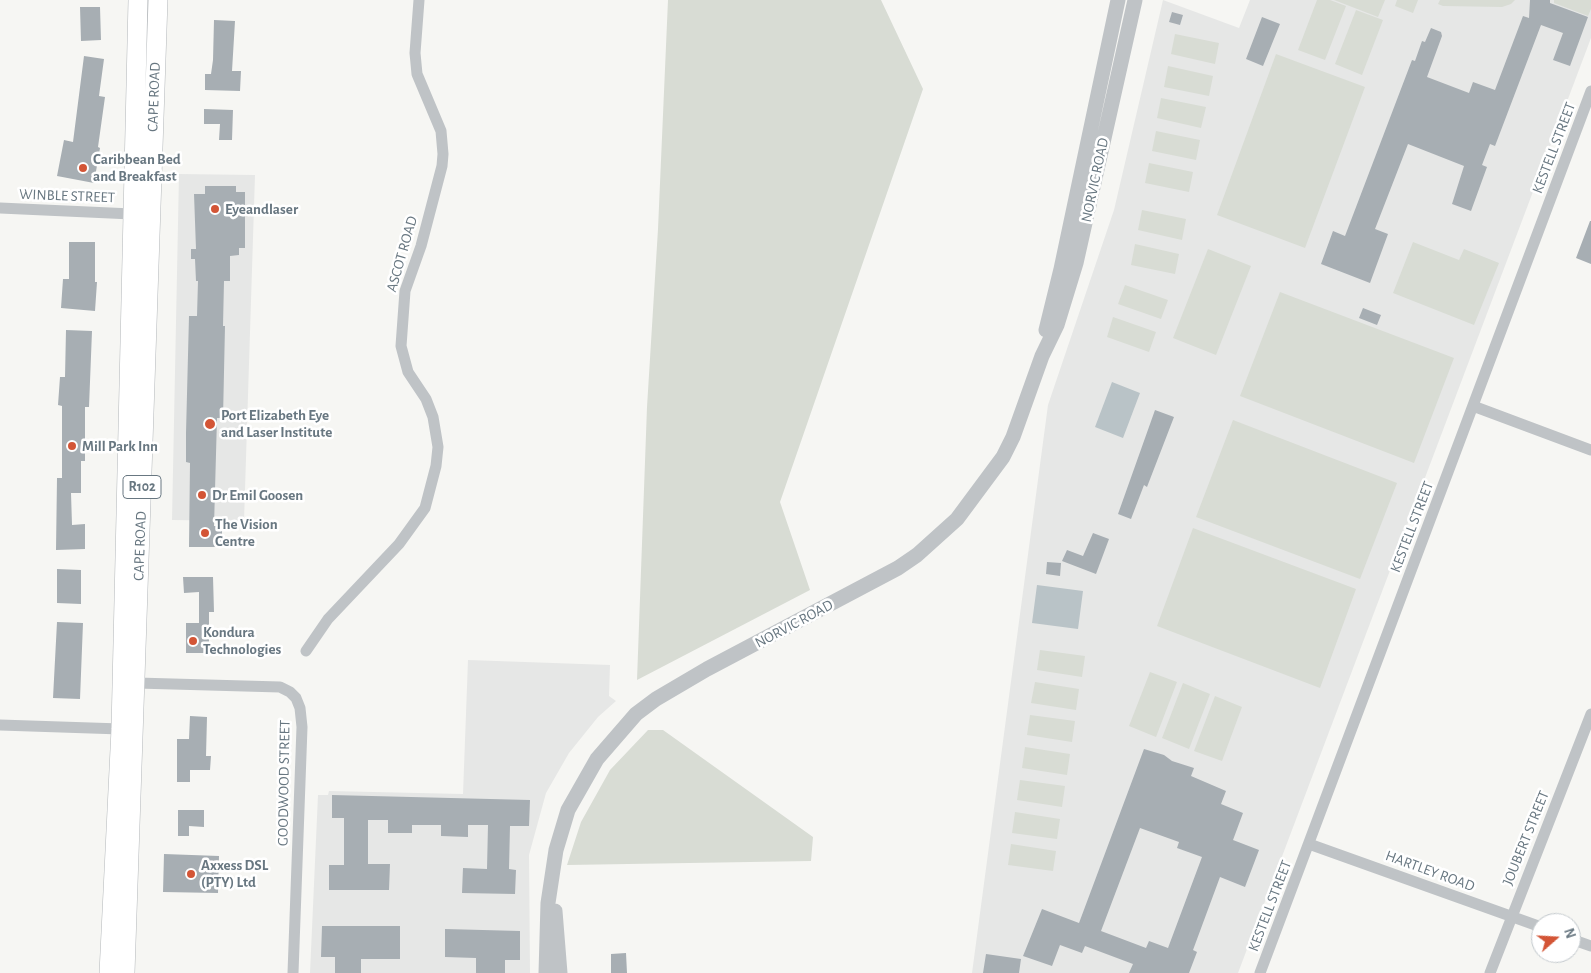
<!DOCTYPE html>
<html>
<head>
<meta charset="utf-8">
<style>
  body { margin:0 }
  #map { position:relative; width:1591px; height:973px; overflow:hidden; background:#f6f6f3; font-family:"Alegreya Sans",sans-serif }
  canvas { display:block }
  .north { position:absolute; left:1531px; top:913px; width:50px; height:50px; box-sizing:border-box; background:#fff; border:1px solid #c3c9cd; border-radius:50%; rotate:71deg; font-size:14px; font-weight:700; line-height:20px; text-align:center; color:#687781 }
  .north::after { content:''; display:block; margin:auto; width:18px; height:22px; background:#d35536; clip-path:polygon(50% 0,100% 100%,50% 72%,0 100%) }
</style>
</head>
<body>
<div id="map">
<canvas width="1591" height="973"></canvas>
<div class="north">N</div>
</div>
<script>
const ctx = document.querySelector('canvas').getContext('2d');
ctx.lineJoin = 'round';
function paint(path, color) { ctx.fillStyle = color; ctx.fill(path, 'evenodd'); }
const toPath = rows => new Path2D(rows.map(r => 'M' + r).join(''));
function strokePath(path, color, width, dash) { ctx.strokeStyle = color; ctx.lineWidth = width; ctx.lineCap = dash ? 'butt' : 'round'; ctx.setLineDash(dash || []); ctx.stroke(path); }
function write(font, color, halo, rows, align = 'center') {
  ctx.font = font + ' "Alegreya Sans",sans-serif'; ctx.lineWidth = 5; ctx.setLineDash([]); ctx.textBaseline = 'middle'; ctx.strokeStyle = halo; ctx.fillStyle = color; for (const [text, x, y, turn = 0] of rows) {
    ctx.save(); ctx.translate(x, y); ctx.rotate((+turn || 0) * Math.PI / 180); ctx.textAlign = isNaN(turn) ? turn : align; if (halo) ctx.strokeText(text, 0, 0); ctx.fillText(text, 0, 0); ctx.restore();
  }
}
const built = toPath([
  [1163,0,1239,28,1250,0,1591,0,1591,38,1238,973,972,973,1048,405,1114,210],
  [179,174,255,175,244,521,172,520],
  [468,660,610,665,609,696,616,701,598,717,569,753,546,793,529,855,530,973,310,973,318,795,328,795,329,791,463,794]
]);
const green = toPath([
  [668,0,881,0,923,89,780,502,810,590,637,680,647,407,658,229],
  [1317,0,1330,0,1346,6,1325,60,1298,50],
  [1334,0,1385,0,1378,17],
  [1397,0,1418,0,1413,13,1395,6],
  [1440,0,1515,0,1511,4,1502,7,1443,6,1438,4],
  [1554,0,1591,0,1591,9,1588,16,1554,3],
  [1356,10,1383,20,1362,75,1335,64],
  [1175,34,1219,43,1215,64,1171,54],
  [1276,54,1365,87,1305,248,1217,215],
  [1168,66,1213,76,1209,96,1164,87],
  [1161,98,1206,107,1201,128,1157,118],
  [1156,131,1200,140,1196,160,1152,151],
  [1149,163,1193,172,1189,192,1145,183],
  [1142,210,1186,219,1182,240,1138,230],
  [1413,242,1459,260,1464,249,1499,263,1474,325,1393,293],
  [1135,244,1179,254,1175,274,1131,265],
  [1208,249,1251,266,1216,355,1173,338],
  [1125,285,1168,300,1161,319,1118,304],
  [1280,292,1454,358,1414,463,1240,396],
  [1113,317,1156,332,1149,352,1107,337],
  [1233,420,1397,483,1360,579,1196,517],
  [1193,528,1356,589,1320,688,1157,626],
  [1040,650,1085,656,1082,677,1037,670],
  [1150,672,1177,682,1156,737,1129,726],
  [1035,682,1079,689,1076,710,1031,703],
  [1183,683,1210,694,1189,749,1162,738],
  [1215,696,1242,707,1222,761,1194,751],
  [1030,715,1075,721,1072,742,1027,735],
  [648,730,663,730,813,837,811,861,567,865,581,822,610,770],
  [1025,747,1070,754,1067,775,1022,768],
  [1020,780,1065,786,1062,807,1017,800],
  [1015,812,1060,819,1057,839,1012,833],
  [1011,844,1056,851,1053,871,1008,865]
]);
const water = toPath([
  [1112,382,1140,393,1123,438,1095,427],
  [1037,585,1083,591,1078,629,1032,623]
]);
const building = toPath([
  [1530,0,1550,0,1550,3,1588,17,1570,66,1553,60,1563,33,1541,25,1495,146,1490,144,1482,165,1487,167,1471,211,1452,204,1464,166,1408,144,1375,229,1388,234,1370,283,1321,264,1333,231,1345,236,1412,60,1415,61,1422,41,1425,42,1431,28,1441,32,1442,36,1427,77,1469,93,1473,82,1495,90,1523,16,1529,18],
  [80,7,100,7,101,40,81,41],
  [1172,12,1183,15,1180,25,1169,22],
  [1262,17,1280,24,1263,66,1246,59],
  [214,20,235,21,232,71,241,71,240,91,205,90,205,74,211,74,213,60],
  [84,56,104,59,99,96,105,97,98,147,100,148,94,183,57,176,64,140,73,142],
  [204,109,233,110,232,140,219,140,220,124,204,124],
  [205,186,236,186,236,192,245,192,245,248,239,248,239,255,230,256,230,281,224,281,223,326,225,326,223,418,217,418,214,526,222,526,222,547,189,547,190,463,186,462,186,433,189,316,197,316,198,281,196,281,195,259,191,259,191,249,196,249,194,194,205,194],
  [1590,221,1591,221,1591,264,1576,258],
  [69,242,95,242,95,282,97,282,95,311,61,308,63,279,69,279],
  [1363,308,1381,315,1377,325,1359,318],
  [66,330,92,331,89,407,85,407,85,461,81,461,81,493,71,493,72,525,85,524,85,549,56,550,57,478,62,478,62,406,58,405,60,377,65,377],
  [1155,410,1174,417,1147,487,1144,485,1131,519,1118,514],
  [1093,533,1109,539,1096,574,1062,561,1067,550,1083,556],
  [1047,562,1061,563,1060,576,1046,574],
  [57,569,81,570,81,604,57,603],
  [183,577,213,577,214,612,209,612,209,653,186,653,186,623,199,623,199,592,184,593],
  [57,622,83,623,80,699,53,698],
  [190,716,207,717,206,756,211,756,210,770,190,770,190,782,177,782,177,739,189,739],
  [1144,749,1164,755,1172,761,1194,768,1191,776,1226,791,1221,804,1243,813,1233,840,1259,850,1245,887,1220,877,1193,950,1197,952,1189,973,1129,973,1133,964,1085,946,1082,953,1060,945,1052,966,1023,956,1042,909,1079,923],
  [1140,828,1179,842,1177,848,1202,857,1168,948,1149,941,1146,948,1101,931],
  [332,795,530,800,529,826,510,826,509,869,516,870,515,894,462,893,463,868,487,869,488,825,468,825,468,837,441,836,441,825,412,825,412,833,388,833,388,820,368,820,368,864,390,864,389,890,329,890,329,865,344,865,344,818,332,818],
  [178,810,204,810,204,827,189,826,189,836,178,836],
  [164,854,219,856,218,893,163,892],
  [322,926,400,926,400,959,361,959,361,973,335,973,335,957,321,957],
  [445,929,520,931,520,960,505,960,505,973,476,973,476,958,445,957],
  [626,953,627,973,611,973,611,954],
  [986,954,1021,959,1019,973,983,973]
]);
const minor = toPath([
  [0,208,132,214],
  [1473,406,1591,450],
  [306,651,328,619,399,544,425,508,436,466,438,447,433,417,426,399,408,372,401,346,405,291,421,246,442,166,443,154,441,131,417,74,415,53,419,0],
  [137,683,280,687,290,692,296,698,300,708,302,727,293,973],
  [0,725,121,729],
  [1309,844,1541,927],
  [1571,939,1591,946],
  [1260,973,1591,91],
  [1490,973,1591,714]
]);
const tertiary = toPath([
  [1046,330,1061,269,1118,0],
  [555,911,560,973],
  [546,973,548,903,556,850,568,810,597,759,636,714,656,699,707,669,898,568,917,555,957,519,1003,457,1013,437,1042,356,1057,325,1076,263,1135,0]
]);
const primary = toPath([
  [109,973,121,729,138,0],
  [125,973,158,0]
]);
const markers = [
  [83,168,5,"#d35536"],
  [215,209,5,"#d35536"],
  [210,424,6,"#d35536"],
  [72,446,5,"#d35536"],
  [202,495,5,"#d35536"],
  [205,533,5,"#d35536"],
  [193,641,5,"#d35536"],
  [191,874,5,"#d35536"]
];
const shields = [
  [142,487,38]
];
const shieldNames = [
  ["R102",142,487]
];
const streetNames = [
  ["CAPE ROAD",154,97,-88],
  ["KESTELL STREET",1554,148,-69],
  ["NORVIC ROAD",1095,180,-78],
  ["WINBLE STREET",67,196,2],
  ["ASCOT ROAD",402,254,-74],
  ["KESTELL STREET",1412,527,-69],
  ["CAPE ROAD",140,546,-88],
  ["NORVIC ROAD",794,624,-28],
  ["GOODWOOD STREET",284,783,-89],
  ["JOUBERT STREET",1526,838,-68],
  ["HARTLEY ROAD",1430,871,20],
  ["KESTELL STREET",1270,906,-69]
];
const poiNames = [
  ["Caribbean Bed",93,159],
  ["and Breakfast",93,176],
  ["Eyeandlaser",225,209],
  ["Port Elizabeth Eye",221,415],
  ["and Laser Institute",221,432],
  ["Mill Park Inn",82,446],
  ["Dr Emil Goosen",212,495],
  ["The Vision",215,524],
  ["Centre",215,541],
  ["Kondura",203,632],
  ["Technologies",203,649],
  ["Axxess DSL",201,865],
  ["(PTY) Ltd",201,882]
];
paint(built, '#e6e7e6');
paint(green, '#d8dcd4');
paint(water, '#b9c3c7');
paint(building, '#a7aeb3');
strokePath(primary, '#b3b7ba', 20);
strokePath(minor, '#bfc3c6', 11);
strokePath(tertiary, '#bfc3c6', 15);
strokePath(primary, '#fff', 19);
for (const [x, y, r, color] of markers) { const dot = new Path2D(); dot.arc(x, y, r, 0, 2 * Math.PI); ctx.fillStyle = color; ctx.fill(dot); strokePath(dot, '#fff', 2); }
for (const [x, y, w] of shields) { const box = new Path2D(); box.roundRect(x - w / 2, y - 11.5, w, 23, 4); ctx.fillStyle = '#fff'; ctx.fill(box); strokePath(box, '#687781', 1); }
write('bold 14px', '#687781', null, shieldNames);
write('15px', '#687781', '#fff', streetNames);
write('bold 15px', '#687781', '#fff', poiNames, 'left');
</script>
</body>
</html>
